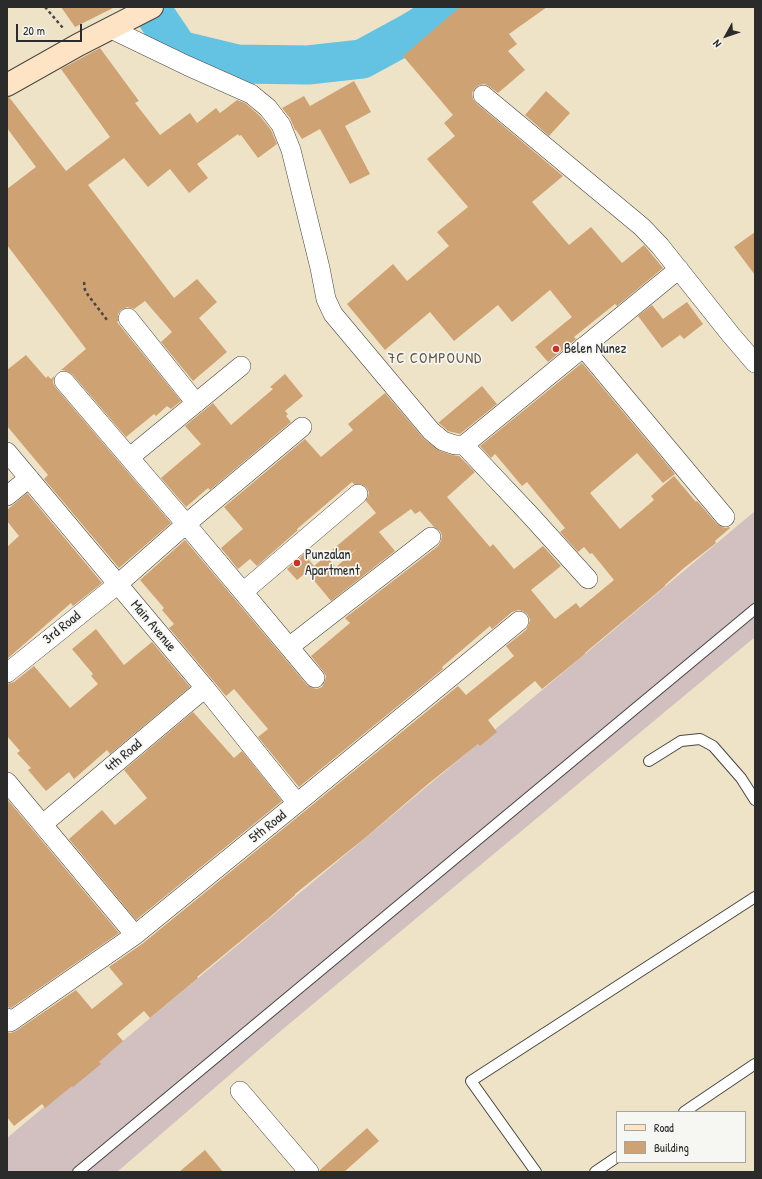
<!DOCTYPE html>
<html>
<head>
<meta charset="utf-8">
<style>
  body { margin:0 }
  #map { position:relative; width:762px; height:1179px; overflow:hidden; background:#eee3c7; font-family:"Patrick Hand",sans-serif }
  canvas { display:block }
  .frame { position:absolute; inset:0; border:8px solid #2b2b2b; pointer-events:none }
  .legend { position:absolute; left:616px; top:1111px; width:130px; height:52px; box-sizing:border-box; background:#f6f6f2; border:1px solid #a5a5a2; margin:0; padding:5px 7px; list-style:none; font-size:12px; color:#2b2b2b }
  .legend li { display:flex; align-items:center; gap:8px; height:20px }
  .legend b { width:20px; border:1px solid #a5a5a2 }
  .north { position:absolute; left:706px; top:16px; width:40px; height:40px; -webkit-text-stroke:3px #f6f6f2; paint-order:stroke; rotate:230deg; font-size:11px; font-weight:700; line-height:16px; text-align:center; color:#2b2b2b }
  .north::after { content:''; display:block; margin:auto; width:14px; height:18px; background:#2b2b2b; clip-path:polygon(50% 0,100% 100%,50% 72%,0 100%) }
  .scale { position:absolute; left:16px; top:24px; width:66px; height:18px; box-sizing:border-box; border:2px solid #2b2b2b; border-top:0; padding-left:5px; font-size:12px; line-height:14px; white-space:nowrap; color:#2b2b2b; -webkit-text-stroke:3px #f6f6f2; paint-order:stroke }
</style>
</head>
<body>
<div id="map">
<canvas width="762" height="1179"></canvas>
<div class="frame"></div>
<ul class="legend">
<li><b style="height:5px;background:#fee4c5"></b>Road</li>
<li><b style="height:11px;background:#cfa273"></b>Building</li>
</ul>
<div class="north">N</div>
<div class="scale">20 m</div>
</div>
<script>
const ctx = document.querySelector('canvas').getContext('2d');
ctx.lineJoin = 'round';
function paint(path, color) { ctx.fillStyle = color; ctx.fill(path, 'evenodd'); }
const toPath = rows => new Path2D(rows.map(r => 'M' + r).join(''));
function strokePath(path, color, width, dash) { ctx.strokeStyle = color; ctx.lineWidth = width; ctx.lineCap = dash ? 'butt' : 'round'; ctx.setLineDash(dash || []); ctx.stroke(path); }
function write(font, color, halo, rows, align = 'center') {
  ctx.font = font + ' "Patrick Hand",sans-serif'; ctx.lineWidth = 3.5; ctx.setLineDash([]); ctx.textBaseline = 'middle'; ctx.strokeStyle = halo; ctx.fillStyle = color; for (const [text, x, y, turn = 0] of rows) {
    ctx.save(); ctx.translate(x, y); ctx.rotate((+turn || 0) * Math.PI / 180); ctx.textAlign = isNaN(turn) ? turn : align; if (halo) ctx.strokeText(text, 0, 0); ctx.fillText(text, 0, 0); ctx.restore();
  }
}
const industrial = toPath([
  [755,511,755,637,283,1029,117,1172,7,1172,7,1138,578,660]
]);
const river = toPath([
  [150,7,179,50,237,64,308,65,362,59,408,34,453,7]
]);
const building = toPath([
  [61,7,115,7,75,27],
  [460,7,547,7,509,34,517,44,508,51,525,70,498,93,490,87,485,84,479,85,475,88,472,93,473,99,476,103,563,176,532,202,569,245,591,227,622,263,644,245,663,268,617,306,615,304,574,337,576,339,575,340,548,362,535,347,572,317,550,290,512,322,498,305,454,341,430,312,385,350,347,304,393,264,407,281,449,246,437,232,468,207,427,159,455,136,444,123,453,115,403,56],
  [100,48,139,101,135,103,160,135,190,113,197,123,216,108,220,113,237,100,245,103,260,116,271,130,277,144,258,158,241,135,239,136,238,134,197,164,208,178,189,193,170,169,148,187,124,158,88,185,174,298,197,279,217,302,199,318,227,352,193,381,198,387,161,342,172,332,145,301,134,309,127,307,121,310,118,314,118,321,117,322,181,401,171,409,167,406,156,416,154,414,126,437,72,374,67,371,61,370,86,349,7,245,7,189,36,167,7,128,7,97,9,97,66,171,110,137,61,69],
  [354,81,371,112,345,126,370,174,350,184,320,129,302,139,296,130,295,130,290,118,282,108,304,96,310,106],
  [546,91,570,113,549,136,525,115],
  [755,232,755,275,734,247],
  [687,302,703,324,684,339,680,335,662,348,638,316,652,305,663,319],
  [26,355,46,378,48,376,51,379,54,376,53,383,56,388,171,523,119,568,44,479,48,475,7,426,7,370],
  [582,363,675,474,663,483,637,453,590,493,620,529,654,500,651,496,674,476,696,502,697,501,717,524,722,527,726,528,729,527,730,528,715,541,716,543,684,568,665,585,665,586,604,637,585,653,585,654,542,689,535,681,488,720,497,732,480,746,478,744,428,784,365,838,295,894,295,895,271,916,197,977,198,978,150,1018,144,1011,117,1034,123,1041,99,1062,101,1064,73,1087,72,1086,45,1108,42,1104,14,1126,7,1117,7,1032,11,1033,16,1031,76,990,92,1009,123,984,109,967,142,944,458,686,466,695,514,656,506,646,526,630,529,624,530,619,527,614,523,611,518,610,512,612,492,629,490,626,442,667,443,669,299,787,258,737,268,729,234,689,226,696,169,628,174,624,162,610,164,608,140,580,185,540,307,685,312,688,317,689,322,687,325,681,326,676,323,671,311,656,350,623,345,618,438,546,441,541,442,535,440,531,434,527,420,511,415,514,411,509,379,532,395,551,331,601,307,572,326,556,336,567,358,548,341,561,332,550,376,513,366,501,368,497,369,492,366,487,361,484,354,484,352,482,297,529,298,530,257,566,250,559,238,569,221,548,243,529,224,507,305,439,321,457,353,430,348,424,385,393,424,439,440,451,452,455,459,456,475,472,447,497,490,547,493,544,514,569,543,546,561,566,531,590,555,619,576,603,580,608,614,580,592,553,590,554,584,547,578,552,560,532,565,528,527,482,522,486,495,454,491,458,480,446],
  [285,374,303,396,285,411,288,414,286,416,291,422,210,490,208,488,186,507,161,478,201,444,185,426,213,403,231,425,273,389,270,387],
  [482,386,497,404,460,434,448,431,439,423,438,423],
  [27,493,102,583,73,606,71,603,7,659,7,547,19,536,7,521,7,510],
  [304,554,314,566,297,580,287,569],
  [96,629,124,665,152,642,190,687,110,754,107,750,74,779,69,772,46,791,28,770,31,768,17,753,20,751,7,736,7,684,14,682,34,666,70,708,98,684,91,676,93,674,72,649],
  [193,712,234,758,242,751,282,801,136,920,69,839,102,810,115,825,147,798,124,770],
  [7,799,119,933,11,1008,7,1007],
  [367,1128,379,1141,344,1172,320,1172,320,1170],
  [205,1150,223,1172,179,1172]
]);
const path = toPath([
  [45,7,63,28],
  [84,282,85,290,88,295,107,320]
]);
const lane = toPath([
  [649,761,681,741,700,739,713,746,741,778,755,800],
  [684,1112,755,1064],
  [78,1172,755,609],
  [536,1172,471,1081,755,897],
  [595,1172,617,1157]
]);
const street = toPath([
  [109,28,188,66,251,94,268,108,281,125,291,150,320,268,326,299,333,314,431,431,443,441,455,445,464,445],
  [483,95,642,227,660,246,731,335,755,363],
  [128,318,196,403],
  [583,347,725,517],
  [64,381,186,524,315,678],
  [7,452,205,688,297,803],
  [130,457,241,366],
  [7,496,29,478],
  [588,579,531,516,464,445,679,269],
  [243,592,358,494],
  [289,647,431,537],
  [7,673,118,584,186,524,302,427],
  [7,782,135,935],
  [43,824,205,688],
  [7,1018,10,1022,135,935,297,803,519,621],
  [240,1091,309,1172]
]);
const secondary = toPath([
  [7,85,78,45,152,7]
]);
const markers = [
  [556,349,4,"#c8321e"],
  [297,563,4,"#c8321e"]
];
const poiNames = [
  ["Belen Nunez",564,349],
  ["Punzalan",305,555],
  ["Apartment",305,571]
];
const streetNames = [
  ["Main Avenue",153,626,50],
  ["3rd Road",62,628,-39],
  ["4th Road",124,756,-40],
  ["5th Road",268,827,-39]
];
const neighbourhoodNames = [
  ["7C COMPOUND",435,359]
];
paint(industrial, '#d2bfc0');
strokePath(river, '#64c3e2', 39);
paint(building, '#cfa273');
strokePath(lane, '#484742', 12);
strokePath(street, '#484742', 20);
strokePath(secondary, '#484742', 24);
strokePath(path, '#484742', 2.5, [3, 3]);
strokePath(lane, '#fff', 10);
strokePath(street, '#fff', 19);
strokePath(secondary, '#fee4c5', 22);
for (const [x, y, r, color] of markers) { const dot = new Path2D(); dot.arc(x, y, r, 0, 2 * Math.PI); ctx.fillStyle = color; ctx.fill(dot); strokePath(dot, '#f6f6f2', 1.5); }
write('14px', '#2b2b2b', '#f6f6f2', poiNames, 'left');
write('14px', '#2b2b2b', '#f6f6f2', streetNames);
ctx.letterSpacing = '1px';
write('15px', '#645544', '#f6f6f2', neighbourhoodNames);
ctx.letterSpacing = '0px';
</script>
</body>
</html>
